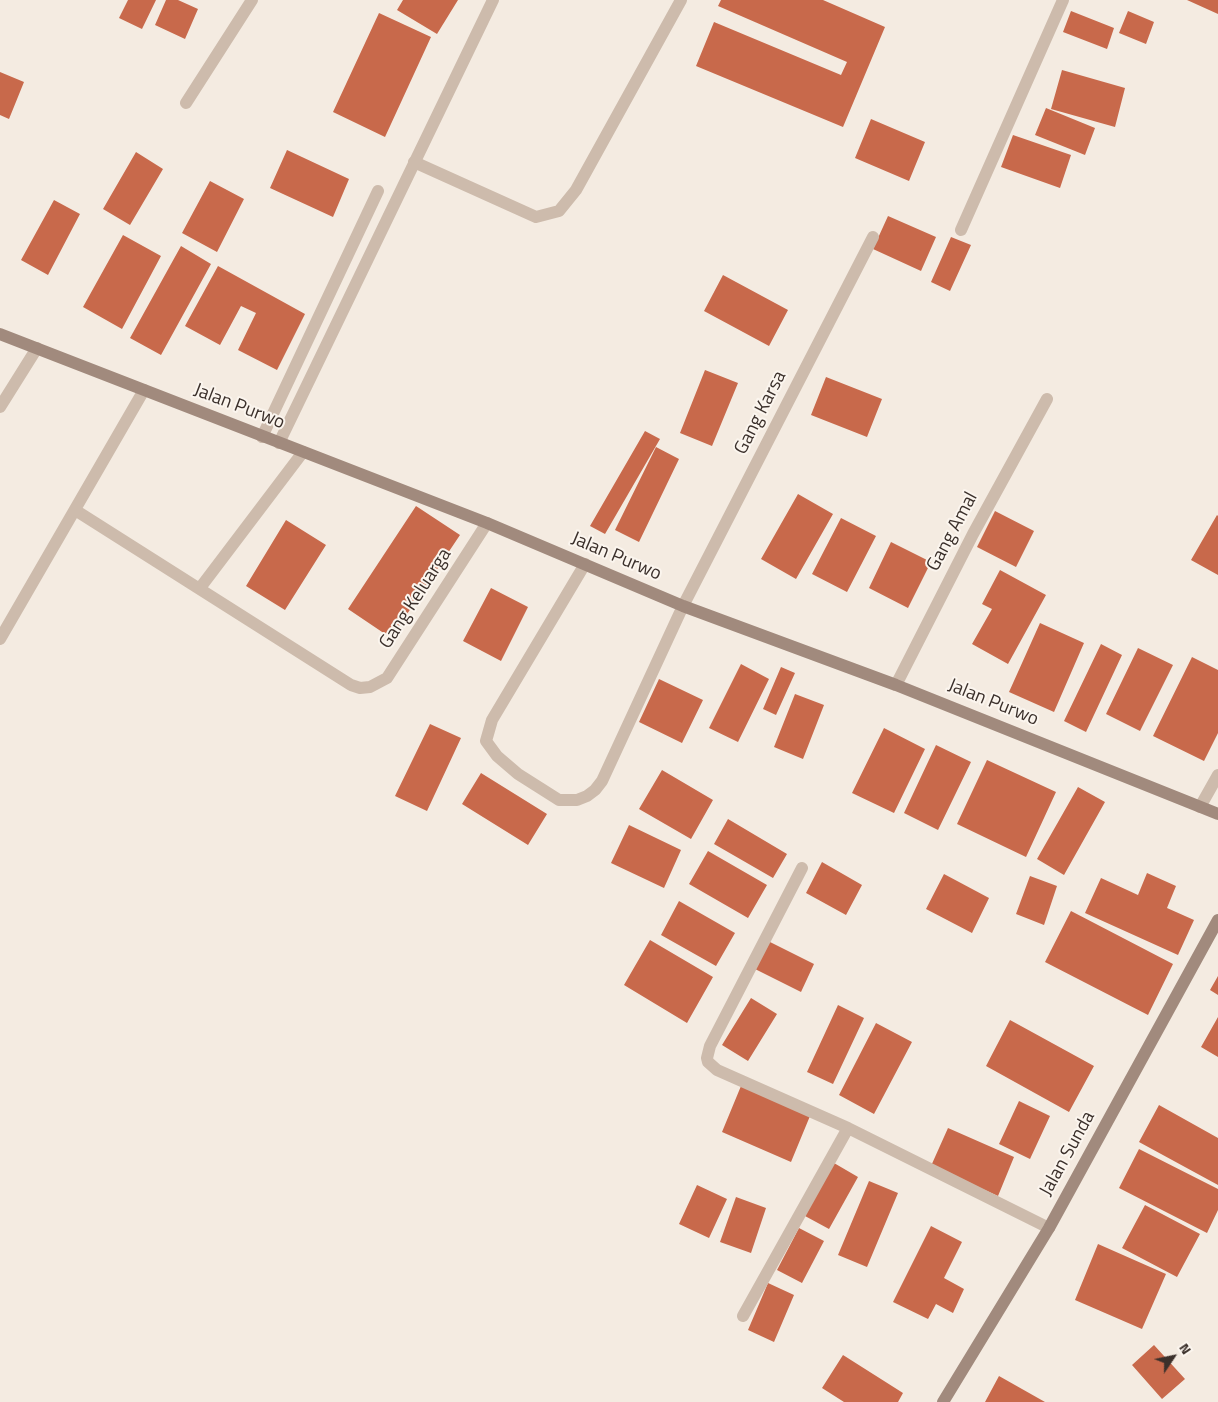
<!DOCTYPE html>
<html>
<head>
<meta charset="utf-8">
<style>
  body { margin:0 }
  #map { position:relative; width:1218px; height:1402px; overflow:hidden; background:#f4ebe1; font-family:"Titillium Web",sans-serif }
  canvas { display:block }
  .north { position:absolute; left:1148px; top:1332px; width:50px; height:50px; -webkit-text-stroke:4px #fbf5ee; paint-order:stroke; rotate:56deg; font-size:14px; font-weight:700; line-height:20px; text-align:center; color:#3b302b }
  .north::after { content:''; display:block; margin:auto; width:18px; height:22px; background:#3b302b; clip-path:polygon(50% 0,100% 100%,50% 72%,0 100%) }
</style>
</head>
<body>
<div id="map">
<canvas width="1218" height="1402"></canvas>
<div class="north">N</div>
</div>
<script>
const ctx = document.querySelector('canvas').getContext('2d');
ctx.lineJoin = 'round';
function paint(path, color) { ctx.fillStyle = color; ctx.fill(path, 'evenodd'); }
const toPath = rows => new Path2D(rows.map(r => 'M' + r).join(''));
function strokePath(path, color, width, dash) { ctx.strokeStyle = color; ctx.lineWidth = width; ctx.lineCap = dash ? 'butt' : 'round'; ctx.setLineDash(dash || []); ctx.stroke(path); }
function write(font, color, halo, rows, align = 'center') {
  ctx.font = font + ' "Titillium Web",sans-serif'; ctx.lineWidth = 4; ctx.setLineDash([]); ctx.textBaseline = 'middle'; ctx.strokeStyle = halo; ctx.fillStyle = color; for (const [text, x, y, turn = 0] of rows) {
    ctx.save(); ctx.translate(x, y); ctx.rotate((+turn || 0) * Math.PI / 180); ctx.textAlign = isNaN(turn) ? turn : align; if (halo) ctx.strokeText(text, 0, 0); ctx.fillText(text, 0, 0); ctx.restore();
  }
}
const building = toPath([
  [128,0,156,0,142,29,119,18],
  [166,0,178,0,198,9,185,39,155,25],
  [403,0,458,0,437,34,397,10],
  [721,0,823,0,885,27,843,127,696,66,714,22,841,75,847,62,718,6],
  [1187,0,1218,0,1218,14],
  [1071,11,1114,28,1107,49,1063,32],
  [1128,11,1154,22,1146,44,1119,33],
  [379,13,431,37,385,137,333,112],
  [1062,70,1125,88,1115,127,1051,109],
  [0,72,24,82,9,119,0,115],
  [1046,108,1095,128,1085,155,1035,135],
  [871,119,925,142,909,181,855,158],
  [1013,135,1071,155,1060,188,1001,167],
  [287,150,349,179,333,217,270,188],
  [136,152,163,169,130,225,103,209],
  [210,181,244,199,217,252,182,233],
  [54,200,80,214,48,275,21,260],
  [888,216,936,237,921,271,873,249],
  [123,235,161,256,122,329,83,307],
  [951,237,971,245,950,291,931,282],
  [181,246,211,264,161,355,130,338],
  [218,266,305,314,277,370,238,350,256,313,241,306,220,345,185,326],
  [723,275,788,310,769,346,704,311],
  [705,370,738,383,712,446,680,433],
  [826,377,882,399,867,437,811,415],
  [645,431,660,439,605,534,590,526],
  [656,447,679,459,639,542,615,530],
  [798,494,833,514,796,579,761,559],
  [416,506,460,535,391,638,348,609],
  [995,511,1034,531,1016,567,977,547],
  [1217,515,1218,516,1218,575,1191,560],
  [841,518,876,536,847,592,812,574],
  [286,520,326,545,285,610,246,586],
  [891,542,931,562,908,608,869,588],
  [1000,570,1046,595,1008,664,972,644,992,609,982,604],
  [491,588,528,607,501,661,463,641],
  [1040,623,1084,643,1054,712,1009,692],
  [1101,644,1122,655,1086,732,1064,721],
  [1138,648,1173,665,1140,731,1106,714],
  [1192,657,1218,670,1218,733,1204,761,1153,736],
  [741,664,769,679,738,742,709,728],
  [781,667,795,673,776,715,763,709],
  [659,679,703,700,682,743,639,722],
  [795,694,824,705,803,759,774,747],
  [430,724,461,738,427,811,395,796],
  [884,728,925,749,894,813,852,793],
  [936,745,971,762,938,830,904,813],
  [987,760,1056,792,1026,857,957,824],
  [662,770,713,800,691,839,639,809],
  [481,773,547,814,528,845,462,804],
  [1078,787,1105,802,1064,875,1037,859],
  [728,819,787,854,773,878,714,844],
  [629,825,681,850,664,888,611,863],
  [708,851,767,885,748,918,689,884],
  [822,862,862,885,846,915,806,893],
  [1147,873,1176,886,1167,908,1194,920,1178,955,1085,913,1101,878,1138,895],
  [944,874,989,898,972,933,926,909],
  [1030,876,1057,886,1044,925,1016,914],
  [679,901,735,933,716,966,661,935],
  [1071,911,1173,964,1148,1015,1045,962],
  [650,940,713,977,687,1023,624,985],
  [766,940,814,964,801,992,753,968],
  [1218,976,1218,995,1210,990],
  [751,998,777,1014,748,1061,722,1045],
  [838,1005,864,1018,833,1084,807,1072],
  [1218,1017,1218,1057,1201,1047],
  [1010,1020,1094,1066,1069,1112,986,1066],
  [876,1023,912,1042,874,1114,839,1095],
  [741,1086,810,1116,791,1162,722,1132],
  [1019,1101,1050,1116,1030,1159,999,1144],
  [1159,1105,1218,1138,1218,1185,1139,1142],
  [948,1128,1014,1157,998,1196,931,1166],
  [1139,1149,1218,1189,1218,1210,1207,1233,1119,1188],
  [834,1163,858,1177,829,1229,805,1216],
  [869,1181,898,1193,867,1267,838,1255],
  [697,1185,727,1199,709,1238,679,1224],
  [736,1197,766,1208,751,1253,720,1242],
  [1145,1205,1200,1234,1177,1277,1122,1248],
  [931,1226,962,1242,944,1278,964,1289,953,1313,936,1304,928,1319,893,1302],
  [799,1228,824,1241,802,1283,777,1270],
  [1098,1244,1166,1274,1142,1329,1075,1300],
  [768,1283,794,1295,774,1342,748,1330],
  [1154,1345,1185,1379,1162,1399,1132,1365],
  [843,1355,903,1393,898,1402,844,1402,822,1388],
  [999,1376,1045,1402,985,1402]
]);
const lane = toPath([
  [414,162,536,217,559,211,576,190,681,0],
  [585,564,492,720,486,741,497,756,518,774,559,800,577,800,587,796,595,790,602,781,683,606]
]);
const street = toPath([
  [186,103,252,0],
  [961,230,1063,0],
  [0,407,37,348],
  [262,437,378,191],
  [279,443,493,0],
  [75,510,351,685,360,688,370,687,387,678,487,523],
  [200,588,303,452],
  [683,606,873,237],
  [0,639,144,390],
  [896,685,973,534,1047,399],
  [1200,807,1218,775],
  [802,868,710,1046,707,1058,708,1062,717,1070,848,1128],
  [743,1316,848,1128,1049,1228]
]);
const secondary = toPath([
  [0,334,487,523,683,606,896,685,1218,814],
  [943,1402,1049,1228,1218,920]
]);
const streetNames = [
  ["Jalan Purwo",239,407,21],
  ["Gang Karsa",761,413,-63],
  ["Gang Amal",953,532,-62],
  ["Jalan Purwo",616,557,23],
  ["Gang Keluarga",416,599,-57],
  ["Jalan Purwo",993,703,22],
  ["Jalan Sunda",1068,1154,-61]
];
paint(building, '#c8694b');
strokePath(lane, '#cdbbac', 12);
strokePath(street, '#cdbbac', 12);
strokePath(secondary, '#a18a7d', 12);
write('19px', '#3b302b', '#fbf5ee', streetNames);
</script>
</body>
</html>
